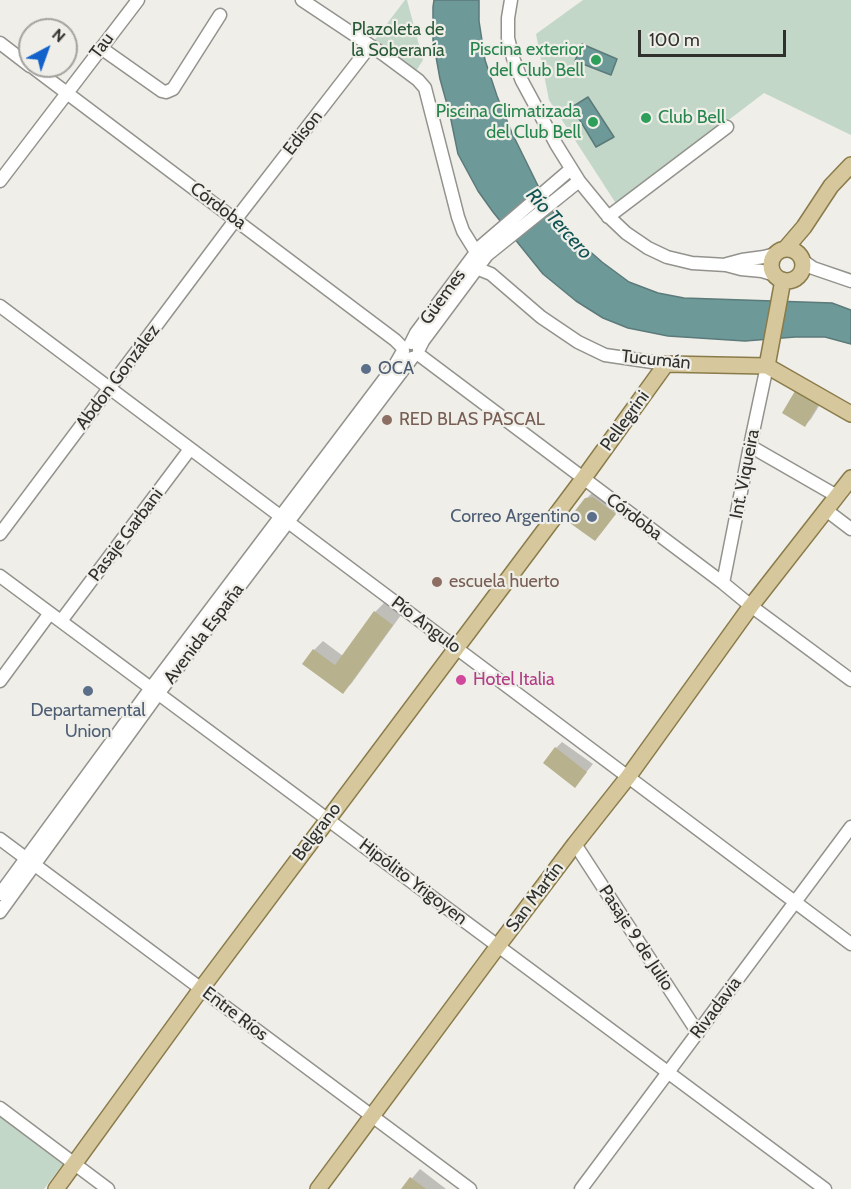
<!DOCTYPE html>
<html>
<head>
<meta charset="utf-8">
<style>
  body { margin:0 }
  #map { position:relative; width:851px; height:1189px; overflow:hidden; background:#efeee8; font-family:Cabin,sans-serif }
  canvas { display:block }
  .north { position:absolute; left:18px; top:18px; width:60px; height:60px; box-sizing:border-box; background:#efeee8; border:2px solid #a3a29d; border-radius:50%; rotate:41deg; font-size:16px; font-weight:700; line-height:24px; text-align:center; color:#30302d }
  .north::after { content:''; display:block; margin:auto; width:21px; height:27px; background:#1362cc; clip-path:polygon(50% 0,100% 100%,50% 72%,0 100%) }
  .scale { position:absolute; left:638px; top:30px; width:148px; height:27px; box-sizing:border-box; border:3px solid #30302d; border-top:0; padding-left:8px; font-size:18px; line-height:21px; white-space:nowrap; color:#30302d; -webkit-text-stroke:4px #efeee8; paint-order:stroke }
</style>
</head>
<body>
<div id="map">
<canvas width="851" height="1189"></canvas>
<div class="north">N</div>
<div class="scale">100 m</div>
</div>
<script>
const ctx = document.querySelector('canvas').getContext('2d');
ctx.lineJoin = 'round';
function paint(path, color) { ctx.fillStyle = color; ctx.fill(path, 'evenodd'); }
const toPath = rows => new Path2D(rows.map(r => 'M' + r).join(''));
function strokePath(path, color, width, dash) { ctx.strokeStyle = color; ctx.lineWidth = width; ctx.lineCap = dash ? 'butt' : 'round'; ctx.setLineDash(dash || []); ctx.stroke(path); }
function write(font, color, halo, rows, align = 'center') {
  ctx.font = font + ' Cabin,sans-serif'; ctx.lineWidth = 4.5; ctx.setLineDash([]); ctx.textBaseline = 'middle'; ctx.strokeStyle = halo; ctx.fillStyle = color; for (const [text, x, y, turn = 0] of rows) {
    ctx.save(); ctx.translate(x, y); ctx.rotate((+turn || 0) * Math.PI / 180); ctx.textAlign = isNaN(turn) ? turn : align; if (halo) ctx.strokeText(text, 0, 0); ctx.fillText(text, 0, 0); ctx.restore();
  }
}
const green = toPath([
  [405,0,407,0,423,60,414,74,370,46],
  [583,0,851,0,851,135,764,93,617,205,549,100,536,34],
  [0,1111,66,1160,44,1189,0,1189]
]);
const water = toPath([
  [434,0,479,0,479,21,485,60,497,96,512,133,547,204,570,234,602,262,629,282,658,293,684,298,832,303,851,310,851,344,825,337,795,337,745,341,668,336,628,328,603,318,576,301,543,274,493,212,478,191,458,154,450,115,440,79,433,40,433,7,434,0],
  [582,44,617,59,611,75,575,61,582,44],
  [588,97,614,137,596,147,572,107,588,97]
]);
const shadow = toPath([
  [803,386,824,398,811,419,805,425,796,392],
  [593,492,621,506,601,533,595,539,586,499],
  [384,603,401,615,351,684,342,692,304,664,314,650,323,641,343,656,375,612],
  [562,742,593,764,575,786,556,748],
  [420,1169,446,1189,403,1189]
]);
const building = toPath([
  [795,391,818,405,805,427,782,413],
  [593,497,616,514,595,541,567,521,585,498],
  [374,611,393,625,343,694,302,664,313,649,335,665],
  [555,747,587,772,575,788,543,763],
  [410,1177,426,1189,401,1189]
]);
const minor = toPath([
  [302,0,383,54,418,80,425,88,458,217,463,231,476,252],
  [511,0,508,18,508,38,513,58,522,81,556,144,579,181,606,214,626,233,648,248,667,257,692,263,726,265,741,269,762,271,775,275],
  [0,43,30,66],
  [101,48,162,91,166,92,173,89,220,15],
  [31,66,395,340,403,348],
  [0,181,138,0],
  [608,217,727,127],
  [803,261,813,268,851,281],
  [727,264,742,260,764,257,775,254],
  [476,268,491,274,541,317,578,342,605,355,666,364],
  [0,306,851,944],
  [411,343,416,333,480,247,571,169],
  [419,349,423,341,487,255,579,181],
  [418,354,723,583,751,606,851,680],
  [750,446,837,496],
  [826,510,851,529],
  [0,534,236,219,370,46],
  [0,576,825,1189],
  [723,583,750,446,767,366],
  [61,621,190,449],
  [0,681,50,613],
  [0,839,470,1189],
  [575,844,698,1033],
  [0,894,151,688,395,365,403,351],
  [0,912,158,694,412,358],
  [0,1108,108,1189],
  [581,1189,851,827]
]);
const major = toPath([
  [786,248,804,227,831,186,851,165],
  '771 265a16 16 0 1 1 32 0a16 16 0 1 1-32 0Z',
  [767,366,783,280],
  [56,1189,201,989,583,479,666,364,767,366,851,414],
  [318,1189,498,946,575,844,628,777,751,606,851,478]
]);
const markers = [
  [596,60,6,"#2e9e5b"],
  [646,118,6,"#2e9e5b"],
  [593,122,6,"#2e9e5b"],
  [366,369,6,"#5c6f8a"],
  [387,420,6,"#8d6e63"],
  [592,517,6,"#5c6f8a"],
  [437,582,6,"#8d6e63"],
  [461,680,6,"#d1479c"],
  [88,691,6,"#5c6f8a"]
];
const parkNames = [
  ["Plazoleta de",398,30],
  ["la Soberanía",398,51]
];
const streetNames = [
  ["Tau",102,46,-53],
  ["Edison",303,133,-52],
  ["Córdoba",218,206,37],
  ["Güemes",443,297,-54],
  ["Tucumán",656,360,6],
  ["Abdon González",118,377,-53],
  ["Pellegrini",625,421,-54],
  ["Int. Viqueira",745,474,-79],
  ["Córdoba",634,517,37],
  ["Pasaje Garbani",126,535,-53],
  ["Pío Angulo",426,625,37],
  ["Avenida España",204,634,-53],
  ["Belgrano",317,832,-53],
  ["Hipólito Yrigoyen",413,882,37],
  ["San Martín",535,897,-53],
  ["Pasaje 9 de Julio",636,938,57],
  ["Rivadavia",716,1008,-53],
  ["Entre Ríos",235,1014,37]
];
const leisureNames = [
  ["Piscina exterior",584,50],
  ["del Club Bell",584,71],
  ["Piscina Climatizada",581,112],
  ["del Club Bell",581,133],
  ["Club Bell",658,118,"left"]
];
const serviceNames = [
  ["OCA",378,369],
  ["Correo Argentino",580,517,"right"],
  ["Departamental",88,711,"center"],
  ["Union",88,732,"center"]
];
const educationNames = [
  ["RED BLAS PASCAL",399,420],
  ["escuela huerto",449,582]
];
const hotelNames = [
  ["Hotel Italia",473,680]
];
const waterNames = [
  ["Río Tercero",559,224,48]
];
paint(green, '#c2d7c7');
paint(water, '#6d9a99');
strokePath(water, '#5b7a79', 1.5);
paint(shadow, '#0003');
paint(building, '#b7b18d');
strokePath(minor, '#93928d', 15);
strokePath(major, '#8a7b4a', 18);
strokePath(minor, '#fff', 12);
strokePath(major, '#d6c89c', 15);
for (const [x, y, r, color] of markers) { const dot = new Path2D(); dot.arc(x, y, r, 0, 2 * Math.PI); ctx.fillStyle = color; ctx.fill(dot); strokePath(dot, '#efeee8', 2); }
write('18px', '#285a38', '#efeee8', parkNames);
write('18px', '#30302d', '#efeee8', streetNames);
write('18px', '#27864d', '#efeee8', leisureNames, 'right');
write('18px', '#4e5e75', '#efeee8', serviceNames, 'left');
write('18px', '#785e54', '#efeee8', educationNames, 'left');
write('18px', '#b23c85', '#efeee8', hotelNames, 'left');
write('italic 20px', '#105353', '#efeee8', waterNames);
</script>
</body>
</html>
